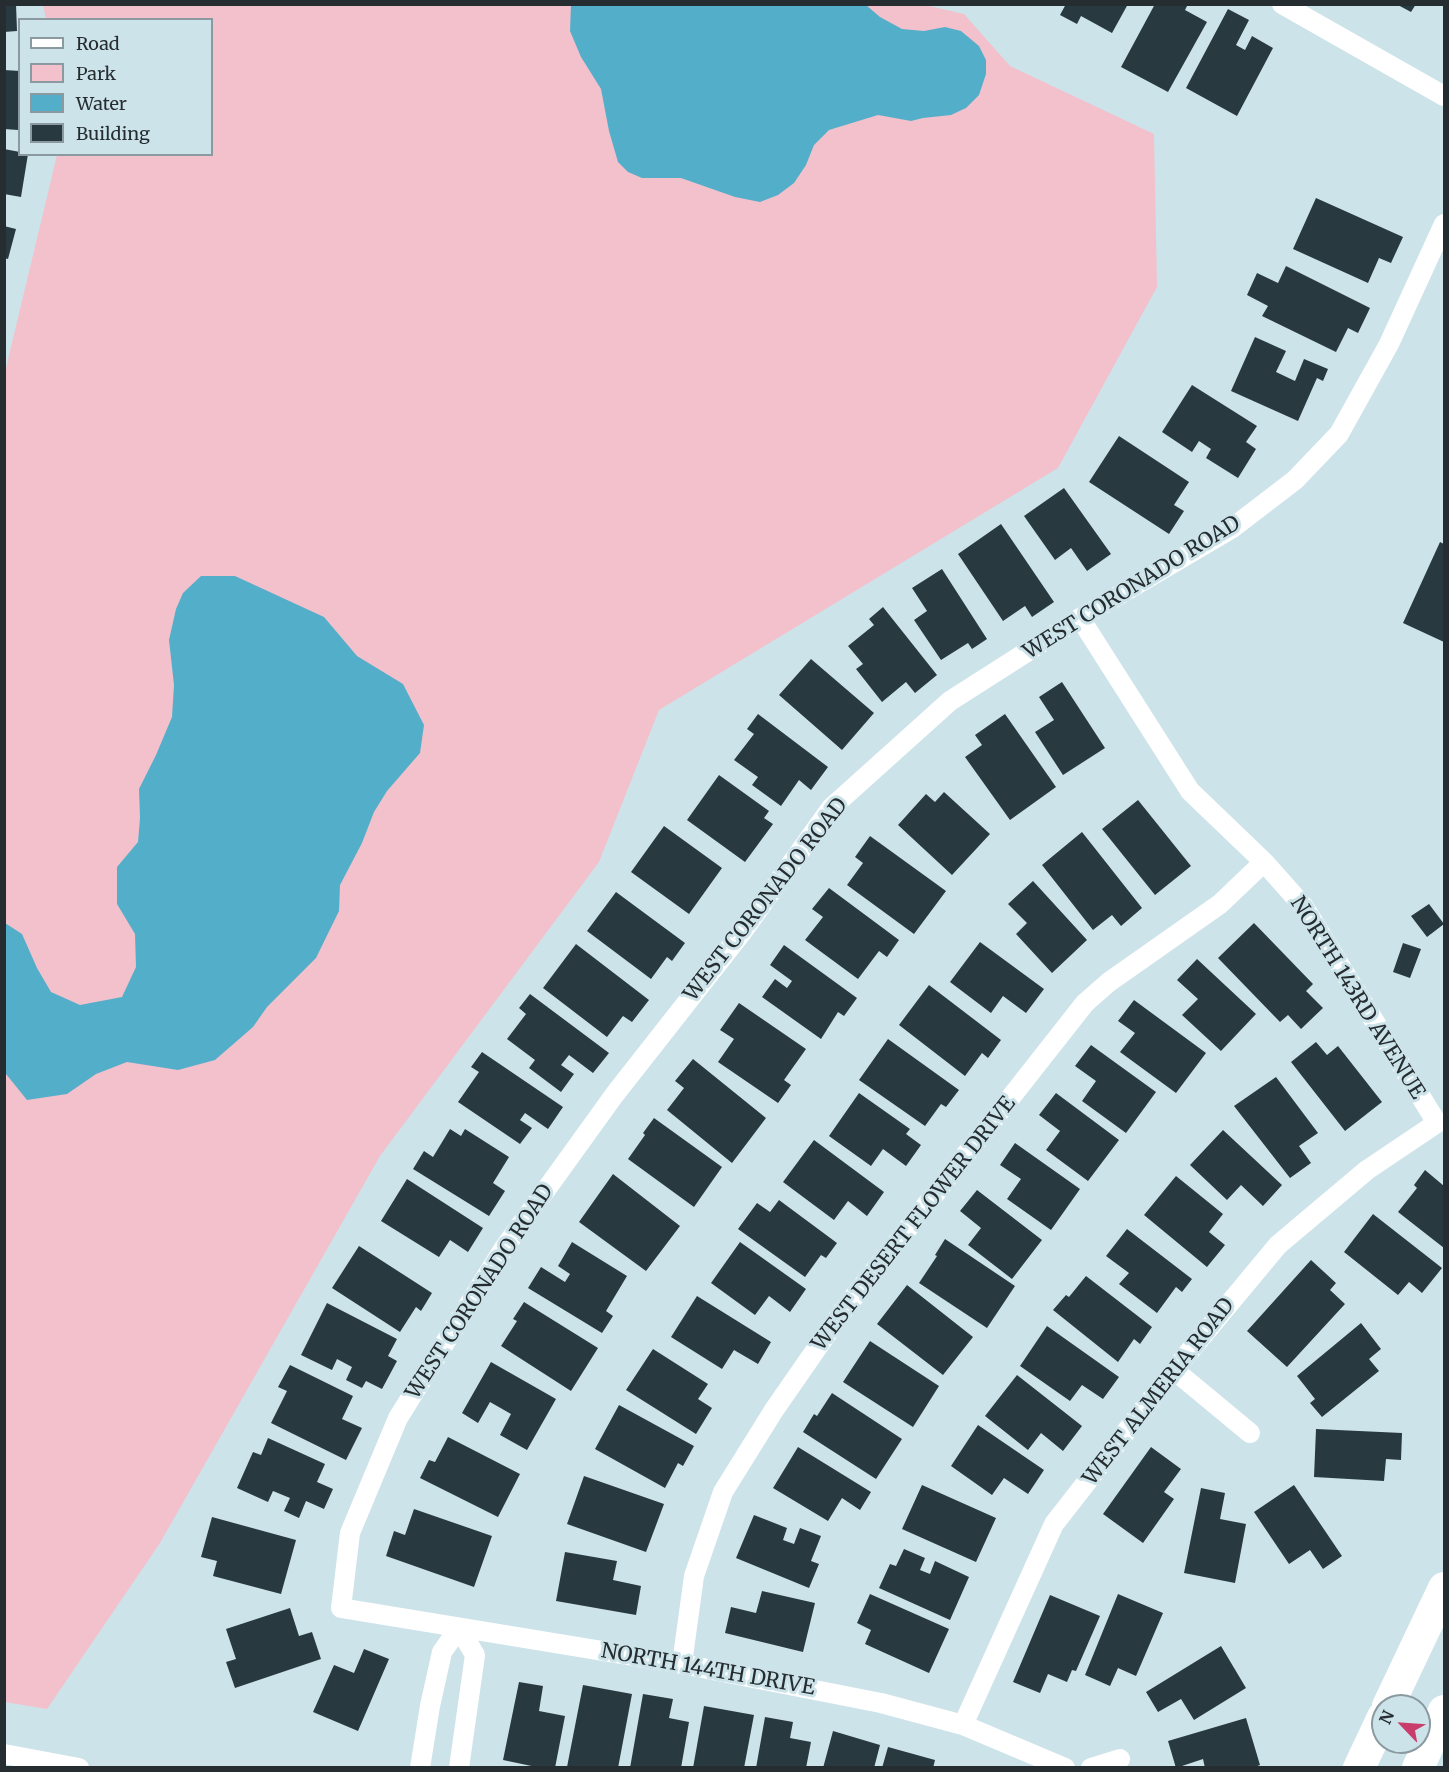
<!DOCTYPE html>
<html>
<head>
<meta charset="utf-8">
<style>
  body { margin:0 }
  #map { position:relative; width:1449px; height:1772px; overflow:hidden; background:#cde3ea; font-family:Merriweather,serif }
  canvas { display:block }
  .frame { position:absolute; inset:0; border:6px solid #252d30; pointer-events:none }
  .legend { position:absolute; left:18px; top:18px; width:195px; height:138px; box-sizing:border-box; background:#cde3ea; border:2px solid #8a9aa0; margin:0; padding:8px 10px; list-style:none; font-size:18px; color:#252d30 }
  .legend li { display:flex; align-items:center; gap:12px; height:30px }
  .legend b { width:30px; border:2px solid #8a9aa0 }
  .north { position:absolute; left:1371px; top:1694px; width:60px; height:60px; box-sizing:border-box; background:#cde3ea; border:2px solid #8a9aa0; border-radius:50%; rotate:295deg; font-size:16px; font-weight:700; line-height:24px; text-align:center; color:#252d30 }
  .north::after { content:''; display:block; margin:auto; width:21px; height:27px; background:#c93d6c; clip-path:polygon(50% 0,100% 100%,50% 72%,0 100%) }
</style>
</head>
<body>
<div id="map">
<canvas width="1449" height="1772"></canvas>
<div class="frame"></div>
<ul class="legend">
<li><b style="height:8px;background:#fff"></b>Road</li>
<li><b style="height:16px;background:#f2c1cc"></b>Park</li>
<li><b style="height:16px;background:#53afc9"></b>Water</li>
<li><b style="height:16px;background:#283a3f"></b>Building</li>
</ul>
<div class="north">N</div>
</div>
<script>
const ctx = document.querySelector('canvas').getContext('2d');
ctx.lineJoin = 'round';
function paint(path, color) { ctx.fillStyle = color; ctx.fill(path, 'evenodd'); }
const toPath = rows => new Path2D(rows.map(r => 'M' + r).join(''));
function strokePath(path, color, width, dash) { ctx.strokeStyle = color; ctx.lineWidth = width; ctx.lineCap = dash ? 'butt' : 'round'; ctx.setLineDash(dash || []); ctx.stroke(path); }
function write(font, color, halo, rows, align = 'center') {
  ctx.font = font + ' Merriweather,serif'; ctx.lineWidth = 6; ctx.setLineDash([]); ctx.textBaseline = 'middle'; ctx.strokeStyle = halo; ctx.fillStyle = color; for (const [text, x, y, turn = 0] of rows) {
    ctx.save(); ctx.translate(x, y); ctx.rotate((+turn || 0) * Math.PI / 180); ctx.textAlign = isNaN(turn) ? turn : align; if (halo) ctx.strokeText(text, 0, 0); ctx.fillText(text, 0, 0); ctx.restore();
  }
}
const green = toPath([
  [43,5,925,5,964,14,1010,66,1154,134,1157,287,1058,468,659,710,599,862,380,1156,160,1543,47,1709,5,1702,5,372,57,155,212,154,212,20,46,19]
]);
const water = toPath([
  [571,5,866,5,880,17,902,29,924,31,945,27,961,31,979,46,986,60,986,74,979,95,966,108,951,115,923,118,911,121,878,115,829,130,814,145,806,165,794,183,778,195,760,202,735,197,681,178,642,178,628,172,618,162,609,131,601,89,581,57,570,31],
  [201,576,235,576,324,617,357,656,403,684,424,725,420,753,387,791,374,812,362,843,340,885,339,911,316,958,267,1007,253,1027,215,1060,178,1070,127,1062,96,1074,67,1094,27,1100,6,1074,5,1068,5,923,22,934,37,968,51,992,80,1005,122,997,136,967,135,934,117,904,117,867,138,842,140,818,139,789,156,755,172,717,174,685,169,640,176,609,183,593]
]);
const building = toPath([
  [4,4,16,4,17,31,4,32],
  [1066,4,1128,4,1112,33,1081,16,1077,24,1060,15],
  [1155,4,1188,4,1185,10,1207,22,1168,92,1121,67],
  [1396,4,1416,4,1411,12],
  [1228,9,1249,20,1236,45,1245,50,1252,36,1273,48,1237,116,1186,88],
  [4,70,20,71,18,130,4,129],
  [4,149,20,152,20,154,28,154,21,197,4,194],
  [1316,198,1403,237,1391,263,1379,258,1368,283,1293,249],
  [4,226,16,229,8,259,4,258],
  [1286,266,1370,308,1358,333,1348,328,1336,352,1262,316,1268,306,1247,295,1257,273,1278,283],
  [1255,337,1286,351,1276,372,1295,381,1304,359,1328,369,1323,381,1317,378,1298,421,1231,391],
  [1192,385,1257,426,1246,442,1256,449,1238,478,1206,458,1211,449,1199,441,1192,452,1162,432],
  [1119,436,1189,482,1174,505,1184,511,1169,534,1089,482],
  [1064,488,1111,554,1087,571,1071,548,1055,560,1024,516],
  [1001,524,1054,602,1032,617,1025,606,1003,621,958,554],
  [1440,542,1444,544,1444,642,1403,623],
  [942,569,987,639,972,649,968,643,941,660,914,620,927,611,912,588],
  [883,607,937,675,915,693,906,682,882,702,856,669,863,664,848,646,874,625,869,619],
  [811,659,874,713,842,750,779,695],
  [1062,682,1105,748,1063,775,1035,732,1054,720,1039,697],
  [758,714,828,767,811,790,799,780,781,806,752,785,758,777,734,760,754,734,747,729],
  [1005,714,1056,787,1010,820,965,757,982,745,975,735],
  [719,775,769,811,764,818,773,824,745,862,687,820],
  [944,792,990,834,952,875,898,825,926,794,935,802],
  [1138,800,1191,866,1155,895,1102,829],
  [664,826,722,868,689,914,631,872],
  [1082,832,1142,908,1121,926,1112,915,1093,930,1042,865],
  [870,836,946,891,914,934,847,885,863,863,855,857],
  [1033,881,1087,940,1052,973,1016,934,1027,923,1008,904],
  [829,888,899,940,887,957,879,951,858,979,805,940,823,917,812,909],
  [616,892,685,943,672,961,667,957,651,979,587,931],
  [1429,904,1444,924,1427,937,1411,916],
  [1254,923,1313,984,1306,991,1323,1008,1301,1029,1288,1015,1280,1022,1218,958],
  [980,942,1044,989,1026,1013,1003,996,991,1013,950,982],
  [1403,943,1421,949,1410,978,1393,972],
  [576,944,649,1000,632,1022,623,1016,607,1037,543,988],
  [784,945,857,998,844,1016,838,1012,821,1039,762,997,775,979,787,988,792,981,770,965],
  [1197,959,1256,1014,1221,1051,1182,1015,1198,999,1177,980],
  [929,985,1001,1040,988,1058,982,1053,965,1076,899,1025],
  [530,994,609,1053,593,1073,569,1055,561,1065,574,1074,561,1092,529,1068,535,1060,507,1039,526,1014,519,1008],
  [1134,1000,1206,1053,1176,1093,1120,1052,1135,1033,1118,1021],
  [739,1003,806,1049,784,1080,791,1085,778,1103,718,1062,734,1039,720,1030],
  [888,1039,959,1090,946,1107,941,1104,925,1126,859,1080],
  [1316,1042,1327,1055,1338,1046,1382,1102,1345,1131,1291,1062],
  [1091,1045,1156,1092,1126,1133,1082,1101,1096,1081,1075,1066],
  [482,1052,563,1107,548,1129,525,1113,520,1120,532,1128,520,1144,458,1102,479,1072,471,1067],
  [693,1059,766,1118,732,1163,667,1110,684,1088,675,1081],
  [1276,1077,1318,1133,1299,1146,1311,1163,1290,1178,1234,1106],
  [859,1093,910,1129,906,1134,921,1145,906,1166,883,1149,871,1166,829,1136],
  [1056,1093,1119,1140,1088,1181,1046,1150,1060,1131,1039,1115],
  [654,1118,722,1167,694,1207,628,1159,645,1135,643,1133],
  [450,1129,461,1136,465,1129,509,1157,493,1183,505,1191,489,1216,413,1169,424,1151,433,1157],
  [1223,1130,1282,1185,1263,1206,1241,1185,1227,1200,1190,1165],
  [814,1140,884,1192,867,1216,848,1201,834,1220,783,1182],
  [1015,1143,1080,1189,1051,1230,1007,1199,1021,1179,1000,1165],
  [1425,1170,1444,1186,1444,1248,1398,1212,1417,1188,1414,1185],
  [613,1174,680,1226,646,1271,579,1222],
  [1176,1176,1223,1214,1209,1232,1225,1245,1207,1267,1144,1215],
  [407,1179,483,1228,468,1252,450,1240,439,1257,381,1221],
  [977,1190,1042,1240,1012,1279,968,1245,981,1228,960,1211],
  [779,1200,837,1243,826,1258,821,1255,805,1277,738,1229,757,1203,770,1212],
  [1373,1214,1442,1268,1422,1293,1409,1282,1398,1295,1344,1252],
  [1127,1229,1192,1279,1182,1292,1176,1287,1157,1313,1119,1284,1129,1273,1106,1256],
  [945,1239,1015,1286,987,1328,919,1283,937,1256,935,1255],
  [572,1242,627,1276,606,1311,613,1316,602,1333,528,1288,541,1267,565,1282,570,1274,558,1266],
  [740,1242,806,1289,790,1312,769,1296,755,1315,711,1283],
  [359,1246,432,1293,421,1311,416,1307,400,1332,332,1288],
  [1311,1260,1336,1283,1330,1290,1345,1304,1287,1367,1247,1331],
  [1086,1276,1152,1327,1140,1344,1134,1339,1118,1362,1053,1310,1066,1295,1069,1297],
  [907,1285,973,1337,943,1375,877,1324],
  [697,1296,771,1342,758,1364,734,1350,722,1369,671,1337],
  [524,1302,598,1348,571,1391,501,1346,517,1321,513,1319],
  [327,1303,397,1339,388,1356,397,1361,382,1389,366,1381,362,1388,346,1380,352,1367,337,1359,332,1370,301,1355],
  [1361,1323,1381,1349,1369,1359,1379,1371,1322,1417,1310,1403,1315,1399,1297,1376],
  [1047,1326,1119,1377,1103,1399,1082,1385,1070,1401,1020,1366],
  [870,1341,939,1386,913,1427,843,1382],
  [653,1349,708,1384,698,1399,712,1408,696,1434,626,1390],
  [491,1362,556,1399,527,1450,500,1435,511,1414,490,1402,478,1423,462,1413],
  [290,1365,353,1396,342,1419,362,1428,346,1460,271,1423,287,1391,278,1387],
  [1017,1375,1082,1426,1063,1451,1041,1433,1028,1450,985,1416],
  [832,1393,902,1439,876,1479,803,1432,814,1414,817,1416],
  [619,1405,694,1446,683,1466,678,1463,665,1488,595,1449],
  [978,1425,1044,1470,1028,1494,1004,1478,992,1495,951,1466],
  [1316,1429,1402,1433,1401,1460,1386,1459,1384,1481,1314,1477],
  [448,1437,520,1474,498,1517,420,1478,429,1460,435,1462],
  [268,1438,325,1464,317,1482,333,1489,324,1509,306,1501,299,1518,284,1511,290,1498,273,1491,268,1502,237,1488,253,1452,261,1455],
  [798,1447,871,1492,860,1510,842,1498,828,1521,773,1488],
  [1151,1447,1181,1469,1164,1492,1174,1499,1143,1543,1103,1514],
  [584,1476,664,1504,646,1552,567,1524],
  [922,1485,996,1518,976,1562,902,1529],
  [1294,1485,1342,1556,1323,1569,1310,1550,1289,1564,1254,1512],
  [1201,1488,1225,1493,1220,1519,1246,1524,1235,1583,1184,1573],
  [414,1509,492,1536,474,1587,386,1556,394,1531,405,1535],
  [754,1515,787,1528,783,1540,794,1544,800,1528,821,1536,811,1561,819,1564,809,1588,736,1558],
  [212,1517,296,1540,281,1594,213,1576,217,1561,201,1557],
  [904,1549,925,1558,920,1570,930,1574,935,1561,969,1577,950,1620,879,1588,890,1564,896,1566],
  [565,1552,617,1561,613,1580,641,1586,636,1615,556,1601],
  [762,1591,815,1603,803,1652,725,1633,731,1607,756,1613],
  [870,1594,949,1629,929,1673,865,1644,871,1630,857,1623],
  [1118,1594,1163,1613,1136,1676,1118,1668,1110,1686,1085,1675],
  [1050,1595,1100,1616,1076,1671,1072,1670,1067,1682,1048,1674,1040,1693,1013,1682],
  [290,1608,299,1636,312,1632,321,1659,235,1688,226,1662,236,1659,226,1629],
  [1221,1646,1246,1688,1194,1720,1181,1699,1158,1712,1146,1692],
  [364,1649,389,1659,358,1731,313,1712,334,1665,354,1673],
  [519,1682,543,1686,539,1711,565,1716,555,1768,541,1768,503,1760],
  [583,1685,632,1694,618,1768,567,1767],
  [643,1694,673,1699,669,1718,689,1722,681,1768,630,1768],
  [704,1706,754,1715,744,1768,693,1768],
  [765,1717,793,1722,790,1738,811,1742,806,1768,756,1768],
  [1246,1718,1260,1765,1252,1768,1205,1768,1203,1759,1176,1768,1168,1741],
  [833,1731,880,1745,874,1768,823,1768],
  [888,1747,935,1760,933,1768,882,1768]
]);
const street = toPath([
  [1282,4,1444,96],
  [1174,1370,1250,1433],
  [682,1664,694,1576,723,1492,774,1410,842,1312,1085,1003,1109,982,1220,904,1264,862],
  [963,1725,1054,1524,1174,1370,1278,1245,1367,1170,1437,1123,1304,907,1264,862,1190,791,1080,618],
  [4,1754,79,1768],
  [420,1768,430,1706,442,1652,459,1628,475,1655,459,1768],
  [1065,1768,963,1725,881,1703,682,1664,341,1608,350,1533,398,1418,504,1248,615,1094,743,931,831,808,950,701,1080,618,1231,529,1295,480,1339,434,1389,344,1444,224],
  [1091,1768,1120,1759]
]);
const primary = toPath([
  [1388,1706,1444,1588],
  [1359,1768,1383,1717],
  [1418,1768,1444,1711]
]);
const streetNames = [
  ["WEST CORONADO ROAD",1132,588,-32],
  ["WEST CORONADO ROAD",766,900,-52],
  ["NORTH 143RD AVENUE",1357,998,58],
  ["WEST DESERT FLOWER DRIVE",914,1224,-52],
  ["WEST CORONADO ROAD",480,1292,-57],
  ["WEST ALMERIA ROAD",1159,1392,-52],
  ["NORTH 144TH DRIVE",708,1670,10]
];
paint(green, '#f2c1cc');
paint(water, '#53afc9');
paint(building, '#283a3f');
strokePath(street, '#fff', 20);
strokePath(primary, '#fff', 32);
write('21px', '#252d30', '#cde3ea', streetNames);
</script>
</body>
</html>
